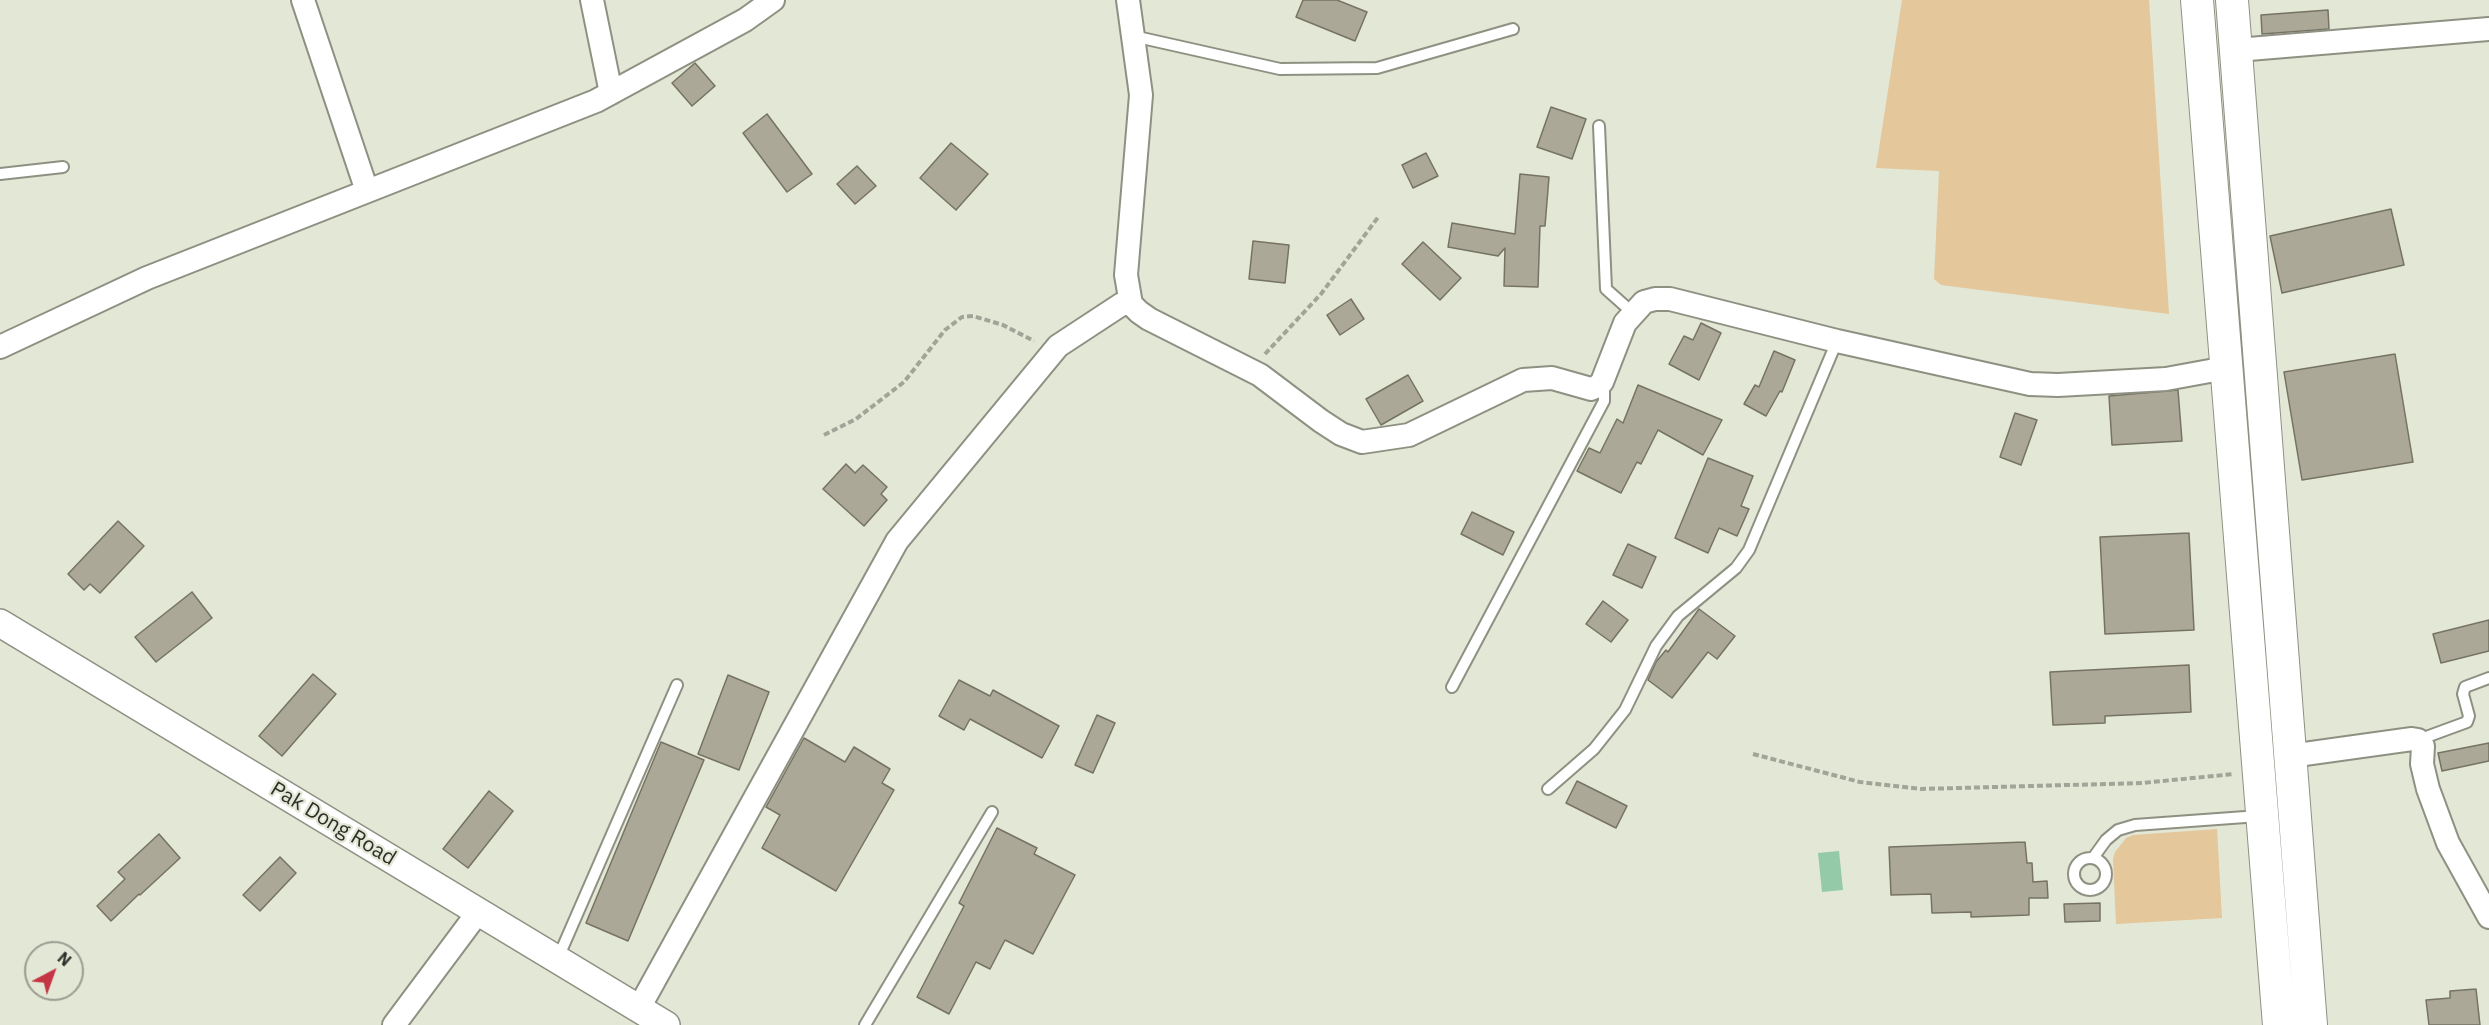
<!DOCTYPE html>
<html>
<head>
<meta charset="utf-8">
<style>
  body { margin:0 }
  #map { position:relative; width:2489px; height:1025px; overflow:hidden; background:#e3e7d6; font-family:"IBM Plex Sans",sans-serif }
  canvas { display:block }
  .north { position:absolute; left:24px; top:941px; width:60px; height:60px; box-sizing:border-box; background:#e3e7d6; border:2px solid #9b9d91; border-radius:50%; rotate:41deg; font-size:16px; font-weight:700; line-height:24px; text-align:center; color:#2e2f29 }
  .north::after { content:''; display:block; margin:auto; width:21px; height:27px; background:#c53543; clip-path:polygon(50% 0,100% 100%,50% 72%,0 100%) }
</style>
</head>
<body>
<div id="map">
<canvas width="2489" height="1025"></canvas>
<div class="north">N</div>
</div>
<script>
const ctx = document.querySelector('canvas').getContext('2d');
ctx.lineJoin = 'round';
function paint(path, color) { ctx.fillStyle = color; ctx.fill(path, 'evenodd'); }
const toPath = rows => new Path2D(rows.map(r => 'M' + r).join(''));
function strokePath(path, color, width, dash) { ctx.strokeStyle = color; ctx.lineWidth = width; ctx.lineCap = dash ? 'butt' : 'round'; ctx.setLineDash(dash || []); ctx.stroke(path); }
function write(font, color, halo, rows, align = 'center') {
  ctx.font = font + ' "IBM Plex Sans",sans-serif'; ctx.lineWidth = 4.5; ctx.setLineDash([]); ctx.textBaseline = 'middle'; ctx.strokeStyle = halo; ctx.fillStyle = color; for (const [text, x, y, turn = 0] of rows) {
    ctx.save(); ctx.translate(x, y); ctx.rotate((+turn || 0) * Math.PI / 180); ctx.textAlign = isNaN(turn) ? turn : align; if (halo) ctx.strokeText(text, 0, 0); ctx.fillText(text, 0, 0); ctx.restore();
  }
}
const green = toPath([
  [1902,0,2149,0,2169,314,1941,285,1934,279,1939,171,1876,168],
  [2217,829,2222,918,2116,924,2113,859,2115,852,2126,838,2133,835]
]);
const water = toPath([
  [1839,851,1843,890,1822,892,1818,853]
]);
const building = toPath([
  [1303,0,1337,0,1367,12,1355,41,1296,17,1303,0],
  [2328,10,2329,29,2262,34,2261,15,2328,10],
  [695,63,715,86,692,106,672,83,695,63],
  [1551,107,1586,119,1572,159,1537,147,1551,107],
  [767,114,812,174,787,192,743,133,767,114],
  [951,143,988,174,956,210,920,178,951,143],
  [1426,153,1438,176,1413,188,1402,165,1426,153],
  [857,166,876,186,855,204,837,184,857,166],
  [1520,174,1549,177,1545,226,1540,226,1538,287,1504,286,1505,248,1498,256,1448,247,1452,223,1515,234,1520,174],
  [2391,209,2404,265,2282,293,2270,236,2391,209],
  [1253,241,1289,245,1285,283,1249,279,1253,241],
  [1423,242,1461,278,1440,300,1402,264,1423,242],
  [1351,299,1364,319,1340,335,1327,315,1351,299],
  [1701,323,1721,333,1699,380,1669,364,1684,336,1693,340,1701,323],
  [1774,351,1795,360,1782,392,1780,391,1766,416,1744,404,1755,385,1759,387,1774,351],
  [2395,354,2413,462,2302,480,2284,372,2395,354],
  [1408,375,1423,401,1381,425,1366,399,1408,375],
  [1638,385,1722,420,1703,455,1658,430,1641,464,1637,462,1621,493,1577,471,1589,448,1600,453,1617,419,1623,423,1638,385],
  [2178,390,2182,441,2112,445,2109,396,2178,390],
  [2015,413,2037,420,2021,465,2000,457,2015,413],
  [1708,458,1753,476,1741,506,1749,509,1737,536,1719,528,1708,553,1675,538,1708,458],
  [846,464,855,473,863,465,887,487,881,494,887,500,864,526,823,489,846,464],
  [1472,512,1514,532,1503,555,1461,534,1472,512],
  [118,521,144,546,100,593,90,584,84,590,68,574,118,521],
  [2189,533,2194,630,2105,634,2100,537,2189,533],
  [1628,544,1656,557,1642,588,1613,575,1628,544],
  [192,592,212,618,156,662,135,637,192,592],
  [1603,601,1628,620,1611,642,1586,624,1603,601],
  [1699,609,1735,636,1717,659,1708,652,1672,698,1648,680,1656,662,1666,650,1668,652,1699,609],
  [2489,620,2489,651,2441,663,2433,634,2489,620],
  [2189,665,2191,712,2105,716,2105,723,2053,725,2050,672,2189,665],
  [313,674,336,694,282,756,259,736,313,674],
  [728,675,769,692,739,770,698,754,728,675],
  [959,680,990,696,993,690,1059,726,1042,758,970,719,964,730,939,716,959,680],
  [1097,715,1115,723,1093,773,1075,765,1097,715],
  [804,738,845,762,854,747,890,769,882,783,894,790,836,891,762,848,780,815,766,807,804,738],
  [661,742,704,760,628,941,586,923,661,742],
  [2489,743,2489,761,2442,771,2438,753,2489,743],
  [1577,781,1627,806,1616,828,1566,803,1577,781],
  [489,791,513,811,468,868,443,849,489,791],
  [997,828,1037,848,1034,854,1075,875,1033,954,1005,940,990,969,976,962,949,1014,917,997,964,906,959,903,997,828],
  [159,834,180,858,140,895,139,894,111,921,97,906,125,879,118,872,159,834],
  [2025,842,2027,863,2032,863,2033,882,2047,881,2048,898,2029,898,2029,915,1971,917,1971,912,1932,913,1931,894,1891,895,1889,847,2025,842],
  [280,857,296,873,260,911,243,895,280,857],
  [2100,903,2100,921,2065,922,2064,904,2100,903],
  [2476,989,2480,1025,2429,1025,2426,1000,2450,998,2450,991,2476,989]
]);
const path = toPath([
  [1265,354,1321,294,1379,216],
  [824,435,856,419,904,382,945,330,962,317,973,316,1003,325,1034,341],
  [1753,754,1860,782,1921,789,2142,783,2234,774]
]);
const service = toPath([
  [1133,36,1280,69,1377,68,1513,29],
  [1599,126,1606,289,1633,313],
  [0,174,63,167],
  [1452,687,1604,401,1604,391,1598,386],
  [2418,740,2467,722,2469,716,2463,694,2465,687,2489,678],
  [1548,789,1594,749,1625,710,1656,646,1678,616,1736,568,1749,550,1837,341],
  '2074 874a16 16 0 1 1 32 0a16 16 0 1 1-32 0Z',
  [2093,858,2106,840,2118,830,2135,825,2259,816],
  [558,958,677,685],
  [865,1025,992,812]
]);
const minor = toPath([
  [303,0,367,191],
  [592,0,611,93],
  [1128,0,1141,95,1126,275,1131,304],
  [2237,50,2489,29],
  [0,347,147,278,596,101,745,20,773,0],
  [2290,756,2412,739,2418,740,2423,746,2422,764,2428,789,2448,843,2489,917],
  [639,1008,897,541,1058,346,1122,304,1131,304,1139,312,1149,319,1260,375,1321,421,1341,434,1362,442,1409,435,1523,380,1552,378,1591,389,1598,386,1602,382,1625,323,1644,302,1655,299,1670,299,1837,341,2030,384,2058,385,2166,379,2226,368],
  [394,1025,479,911]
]);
const tertiary = toPath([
  [0,623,666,1025]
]);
const secondary = toPath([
  [2197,0,2279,1025],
  [2232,0,2311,1025]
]);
const streetNames = [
  ["Pak Dong Road",333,824,31]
];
paint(green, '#e4c79b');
paint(water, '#94caa8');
paint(building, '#aba898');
strokePath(building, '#767364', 1.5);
strokePath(service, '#8e9182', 14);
strokePath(minor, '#8e9182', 26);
strokePath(tertiary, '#8e9182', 30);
strokePath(secondary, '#8e9182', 34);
strokePath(path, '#a1a497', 4, [6, 3]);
strokePath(service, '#fff', 10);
strokePath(minor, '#fff', 22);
strokePath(tertiary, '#fff', 27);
strokePath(secondary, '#fff', 32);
write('21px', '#2e2f29', '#e3e7d6', streetNames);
</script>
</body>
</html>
